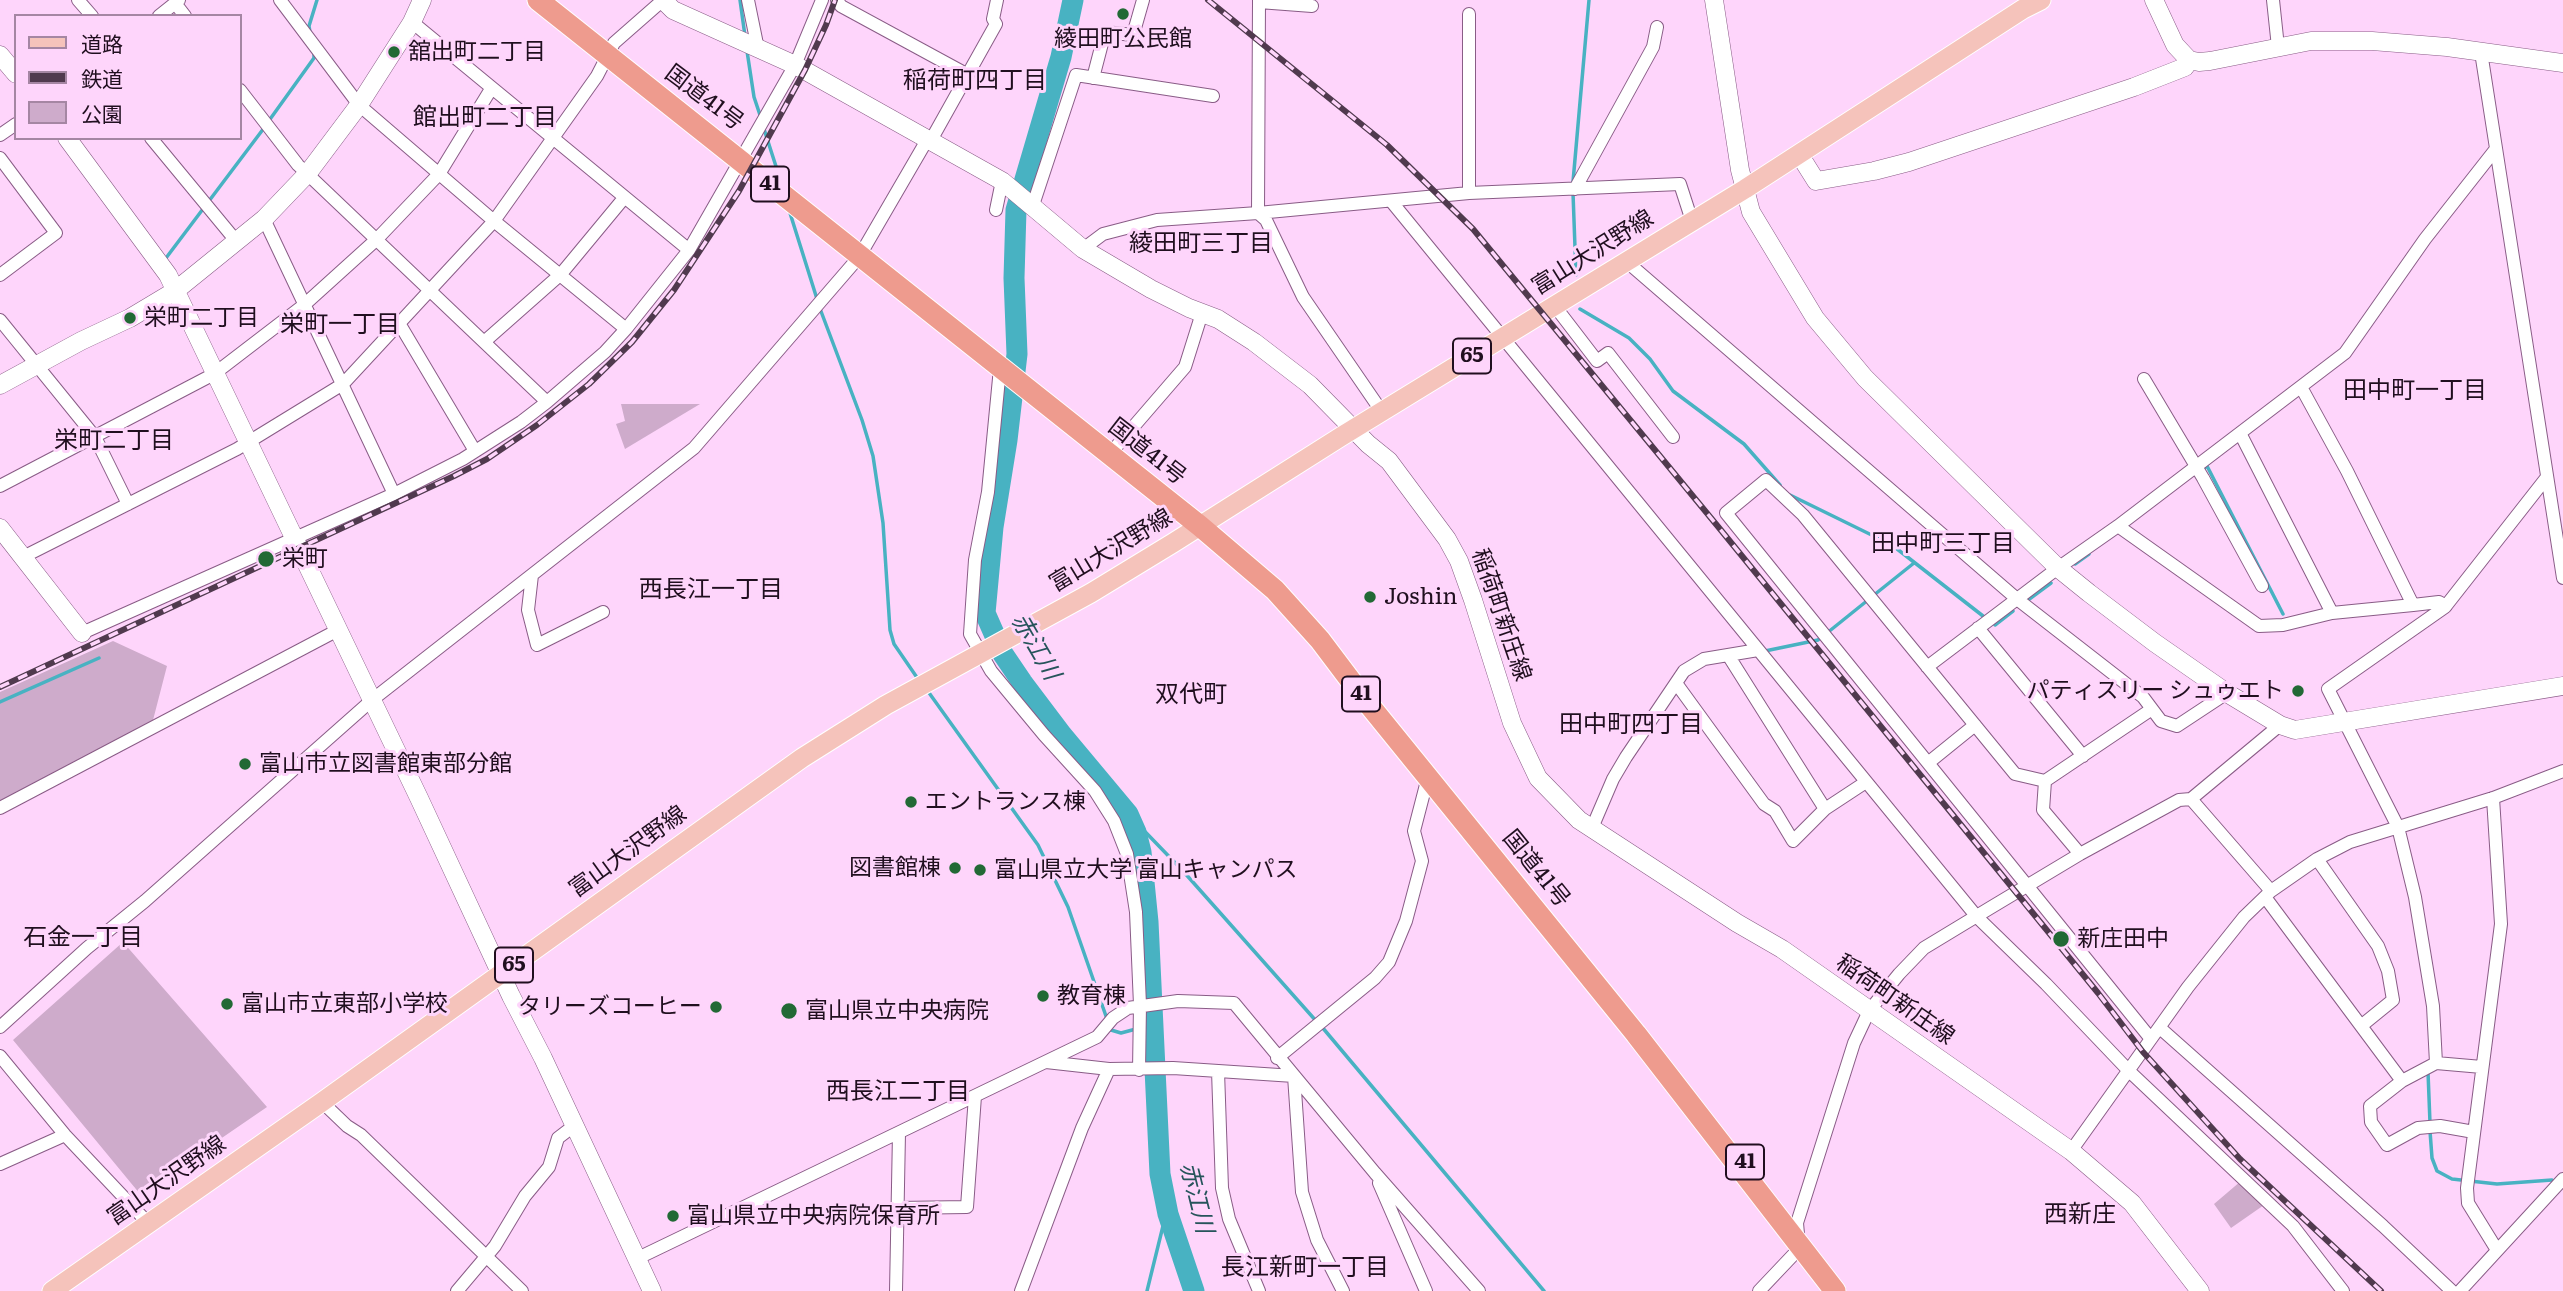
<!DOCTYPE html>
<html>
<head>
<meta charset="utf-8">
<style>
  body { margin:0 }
  #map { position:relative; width:2563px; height:1291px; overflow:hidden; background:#fed5fb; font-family:Literata,"Noto Sans JP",serif }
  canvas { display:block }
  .legend { position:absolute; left:14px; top:14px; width:228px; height:126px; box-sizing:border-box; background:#fed5fb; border:2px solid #a586a3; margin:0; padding:9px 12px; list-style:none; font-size:21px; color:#200f1f }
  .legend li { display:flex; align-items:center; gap:14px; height:35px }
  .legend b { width:35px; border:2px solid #a586a3 }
</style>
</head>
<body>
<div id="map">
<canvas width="2563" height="1291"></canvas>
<ul class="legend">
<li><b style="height:9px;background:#f5c3bb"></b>道路</li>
<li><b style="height:9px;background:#503a4e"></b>鉄道</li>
<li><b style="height:19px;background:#ceabcb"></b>公園</li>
</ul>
</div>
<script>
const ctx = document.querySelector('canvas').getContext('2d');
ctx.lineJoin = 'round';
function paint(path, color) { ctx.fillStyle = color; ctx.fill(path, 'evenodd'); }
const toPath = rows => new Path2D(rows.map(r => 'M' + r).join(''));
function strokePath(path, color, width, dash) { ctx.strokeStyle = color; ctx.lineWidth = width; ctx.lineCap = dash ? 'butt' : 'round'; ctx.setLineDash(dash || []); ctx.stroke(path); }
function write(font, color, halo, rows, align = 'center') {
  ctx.font = font + ' Literata,"Noto Sans JP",serif'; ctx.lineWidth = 6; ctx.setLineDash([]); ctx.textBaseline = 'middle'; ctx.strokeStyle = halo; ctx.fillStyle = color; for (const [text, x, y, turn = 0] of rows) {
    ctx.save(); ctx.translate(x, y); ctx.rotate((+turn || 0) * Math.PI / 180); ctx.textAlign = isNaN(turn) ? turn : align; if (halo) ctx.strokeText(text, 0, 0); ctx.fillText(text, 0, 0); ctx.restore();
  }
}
const green = toPath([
  [621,404,700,404,625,449,616,424,625,421],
  [113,641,167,666,152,724,0,802,0,692],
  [123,942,267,1107,140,1194,13,1040],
  [2241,1181,2264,1205,2231,1228,2214,1204]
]);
const stream = toPath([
  [740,0,745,36],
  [310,32,309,26,317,0],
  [747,51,754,97,761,118],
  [268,122,314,58,314,54],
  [764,129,781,182],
  [1573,182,1589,0],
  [1573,193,1576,275],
  [790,213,817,299],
  [166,258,264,128],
  [819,306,862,420,873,456,883,523,890,630,894,644,918,679],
  [1580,309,1629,338,1650,359,1673,391,1744,444,1780,485],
  [2204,468,2207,466,2283,614],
  [1790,495,1892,545,1983,616],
  [2075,564,2089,554],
  [1874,595,1914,563],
  [2028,600,2051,583],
  [1995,625,2013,611],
  [1827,633,1868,600],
  [1765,651,1818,640,1821,637],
  [927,690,1038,845,1068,907,1107,1019],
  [0,702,99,658],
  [1128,814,1183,871,1317,1022],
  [1109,1026,1111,1030,1121,1033,1136,1029],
  [1322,1027,1544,1291],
  [2428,1072,2430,1123],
  [2430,1131,2432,1158,2437,1171,2452,1179,2497,1184,2552,1180],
  [1147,1291,1163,1226,1168,1214]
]);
const river = toPath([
  [1073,0,1061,57,1016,210,1014,278,1017,354,1007,440,993,527,985,613,1003,654,1022,682,1062,735,1128,814,1136,832,1141,852,1148,922,1160,1174,1168,1214,1194,1291]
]);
const street = toPath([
  [78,0,92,16],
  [280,0,359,105,494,221,626,329],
  [748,0,758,49],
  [837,0,841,6,968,75],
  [1259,0,1258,213,1266,220,1303,297,1382,412],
  [2273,0,2278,47],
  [1259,2,1312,6],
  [175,3,185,16],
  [159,16,179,0],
  [412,22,689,250],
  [2481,52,2563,578],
  [1093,78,1105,32,1133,35,1143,0],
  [240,90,298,165,547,402],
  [0,135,16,124],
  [151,138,237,242],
  [930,142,996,24,993,19,997,0],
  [0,158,56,233,0,275],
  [1575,189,1653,47,1657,27],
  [1469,193,1469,14],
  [1391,201,1977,917,2046,984,2129,1071,2293,1226,2343,1291],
  [1032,208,1076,75,1213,96],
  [996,210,1002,181],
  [264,219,394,494],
  [1083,249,1103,234,1157,220,1258,213,1469,193,1680,184,1692,221],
  [1626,261,2017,599,2143,697,2161,721,2177,726,2227,693],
  [1554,305,1597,361,1608,353,1673,437],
  [0,320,95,437,128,504],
  [399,323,475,451],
  [484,342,561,274,624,198],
  [1000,368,988,492,975,560,970,634,991,671,1044,735,1095,791,1114,821,1127,854,1136,912,1140,1005,1139,1070],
  [2144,379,2203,478,2262,586],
  [2240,433,2332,613],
  [1109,455,1185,367,1202,313],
  [0,486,214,374,304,305,377,239,439,174,491,89],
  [2118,526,2259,626,2283,625,2332,613,2413,605,2347,471,2301,387],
  [23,557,237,449,343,384,494,221,597,76,614,43,663,0],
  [532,575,528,610,537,645,603,612],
  [2413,605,2439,602,2446,606],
  [1978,628,2083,756],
  [82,633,394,494,463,459,521,422,547,402,605,352,626,329,689,250,795,65,822,0],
  [1728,655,1825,809],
  [1927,667,2058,568,2118,526,2345,353,2425,239,2495,150],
  [1676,683,1764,804,1775,811,1793,841,1825,809,1866,782],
  [1928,763,1975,725],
  [2045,781,2043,810,2080,854],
  [2493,798,2501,924,2467,1188,2468,1203,2497,1250],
  [2191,799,2271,891],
  [0,808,338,630],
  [1592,828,1613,779,1626,757,1684,671,1704,659,1758,650],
  [2317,859,2378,946,2388,971,2393,1000,2361,1026],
  [2265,897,2402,1081],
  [0,1027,87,948,145,901,372,700,694,448,859,257,927,140],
  [2160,1028,2383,1226,2452,1291],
  [2151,1039,1726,513,1766,480,1803,515,2015,774,2045,781,2152,709],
  [0,1056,65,1135,149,1224],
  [1277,1058,1375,978,1389,962,1406,921,1422,861,1414,831,1428,777],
  [1046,1062,1109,1069],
  [2436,1063,2433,1006,2415,897,2398,827,2328,689,2445,607,2547,477],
  [1218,1071,1222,1188,1229,1219,1259,1291],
  [1294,1076,1302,1192,1317,1240,1343,1291],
  [322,1102,347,1126,361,1135,522,1291],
  [2474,1132,2440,1126,2418,1128,2387,1145,2371,1122,2370,1106,2402,1081,2436,1063,2482,1067],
  [2071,1151,2188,987,2244,917,2271,891,2317,859,2350,842,2493,798,2563,771],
  [0,1164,65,1135],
  [1379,1183,1426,1291],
  [897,1208,967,1207,975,1096],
  [636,1259,1097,1037,1113,1018,1128,1008,1178,1001,1234,1003,1375,1173,1479,1291],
  [457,1291,495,1246,525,1196,549,1167,558,1138,575,1125],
  [896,1291,899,1133],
  [1021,1291,1082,1128,1109,1069,1173,1068,1294,1076],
  [1759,1291,1795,1253,1799,1245,1797,1223,1854,1043,1869,1011,1899,974,1924,948,1990,908,2080,854,2179,800,2191,799,2280,725],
  [2460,1291,2563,1179]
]);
const secondary = toPath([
  [663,0,673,10,795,65,1002,181,1083,249,1151,289,1189,308,1218,319,1254,342,1310,385,1368,444,1389,461,1447,539,1459,561,1473,600,1512,723,1538,778,1579,820,1737,923,1782,949,2071,1151,2132,1203,2200,1291],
  [1714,0,1740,170,1751,212,1815,318,1865,378,2058,568,2089,593,2155,643,2227,693,2280,725,2295,730,2563,686],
  [2154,0,2175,45,2189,60],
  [0,55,16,74],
  [67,138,168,275,419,798,511,996,543,1058,652,1291],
  [1799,154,1816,181,1874,171,1909,162,2134,87,2185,67,2189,60,2199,62,2210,61,2311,41,2372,41,2447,47,2563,63],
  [0,385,81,341,130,318,175,291,264,219,308,173,359,105,412,22,422,0],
  [0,528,82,633]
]);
const primary = toPath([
  [52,1291,322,1102,802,758,886,705,1091,593,1173,543,1342,436,1745,189,2023,9,2041,0]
]);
const highway = toPath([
  [538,0,1200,526,1275,590,1320,640,1366,701,1636,1034,1835,1291]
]);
const rail = toPath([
  [1208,0,1387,145,1473,229,1720,529,2098,993,2143,1052,2240,1159,2381,1291],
  [0,687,454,476,487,459,537,425,589,384,632,342,674,290,739,191,805,70,826,25,835,0]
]);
const markers = [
  [1123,14,7,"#226935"],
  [394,52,7,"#226935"],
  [130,318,7,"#226935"],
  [266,559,9,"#226935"],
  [1370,597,7,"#226935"],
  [2298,691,7,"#226935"],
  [245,764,7,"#226935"],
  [911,802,7,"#226935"],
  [955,868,7,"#226935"],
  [980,870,7,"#226935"],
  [2061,939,9,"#226935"],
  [1043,996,7,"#226935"],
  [227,1004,7,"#226935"],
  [716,1007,7,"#226935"],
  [789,1011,9,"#226935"],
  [673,1216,7,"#226935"]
];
const shields = [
  [770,184,38],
  [1472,356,38],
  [1361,694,38],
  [514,965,38],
  [1745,1162,38]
];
const shieldNames = [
  ["41",770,184],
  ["65",1472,356],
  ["41",1361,694],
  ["65",514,965],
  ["41",1745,1162]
];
const poiNames = [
  ["綾田町公民館",1123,39,"center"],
  ["舘出町二丁目",408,52],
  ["栄町二丁目",144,318],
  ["栄町",282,559],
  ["Joshin",1384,597],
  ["パティスリー シュゥエト",2284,691,"right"],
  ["富山市立図書館東部分館",259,764],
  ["エントランス棟",925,802],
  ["図書館棟",941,868,"right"],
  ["富山県立大学 富山キャンパス",994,870],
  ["新庄田中",2077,939],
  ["教育棟",1057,996],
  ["富山市立東部小学校",241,1004],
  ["タリーズコーヒー",702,1007,"right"],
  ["富山県立中央病院",805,1011],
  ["富山県立中央病院保育所",687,1216]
];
const streetNames = [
  ["国道41号",704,98,37],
  ["富山大沢野線",1593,253,-32],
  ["国道41号",1147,452,38],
  ["富山大沢野線",1111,551,-31],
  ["稲荷町新庄線",1501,615,71],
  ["富山大沢野線",628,852,-36],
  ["国道41号",1536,869,51],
  ["稲荷町新庄線",1895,1000,35],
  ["富山大沢野線",167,1181,-35]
];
const neighbourhoodNames = [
  ["稲荷町四丁目",975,81],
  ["館出町二丁目",485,118],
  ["綾田町三丁目",1201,244],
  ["栄町一丁目",340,325],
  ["田中町一丁目",2415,391],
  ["栄町二丁目",114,441],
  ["田中町三丁目",1943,544],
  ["西長江一丁目",711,590],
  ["双代町",1191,695],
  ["田中町四丁目",1631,725],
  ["石金一丁目",83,938],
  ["西長江二丁目",898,1092],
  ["西新庄",2080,1215],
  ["長江新町一丁目",1305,1268]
];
const waterNames = [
  ["赤江川",1035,647,60],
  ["赤江川",1196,1198,76]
];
paint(green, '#ceabcb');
strokePath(stream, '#48b2c2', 3.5);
strokePath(river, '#48b2c2', 21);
strokePath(street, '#895c86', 14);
strokePath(secondary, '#895c86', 19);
strokePath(primary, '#fff', 21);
strokePath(highway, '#fff', 23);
strokePath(street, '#fff', 12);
strokePath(secondary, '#fff', 18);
strokePath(primary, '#f5c3bb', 19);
strokePath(highway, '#ee9b8e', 21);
strokePath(rail, '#503a4e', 6);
strokePath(rail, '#fed5fb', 3.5, [10]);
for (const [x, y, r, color] of markers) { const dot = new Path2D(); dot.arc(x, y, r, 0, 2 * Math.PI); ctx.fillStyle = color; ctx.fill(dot); strokePath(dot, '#fed5fb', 2.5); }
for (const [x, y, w] of shields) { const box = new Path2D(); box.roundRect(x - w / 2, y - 17.5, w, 35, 5); ctx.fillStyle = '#fed5fb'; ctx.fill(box); strokePath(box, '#200f1f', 2); }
write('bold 21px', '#200f1f', null, shieldNames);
write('23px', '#200f1f', '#fed5fb', poiNames, 'left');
write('23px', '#200f1f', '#fed5fb', streetNames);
write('24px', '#200f1f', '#fed5fb', neighbourhoodNames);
write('italic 24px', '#26545b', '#fed5fb', waterNames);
</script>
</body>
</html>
